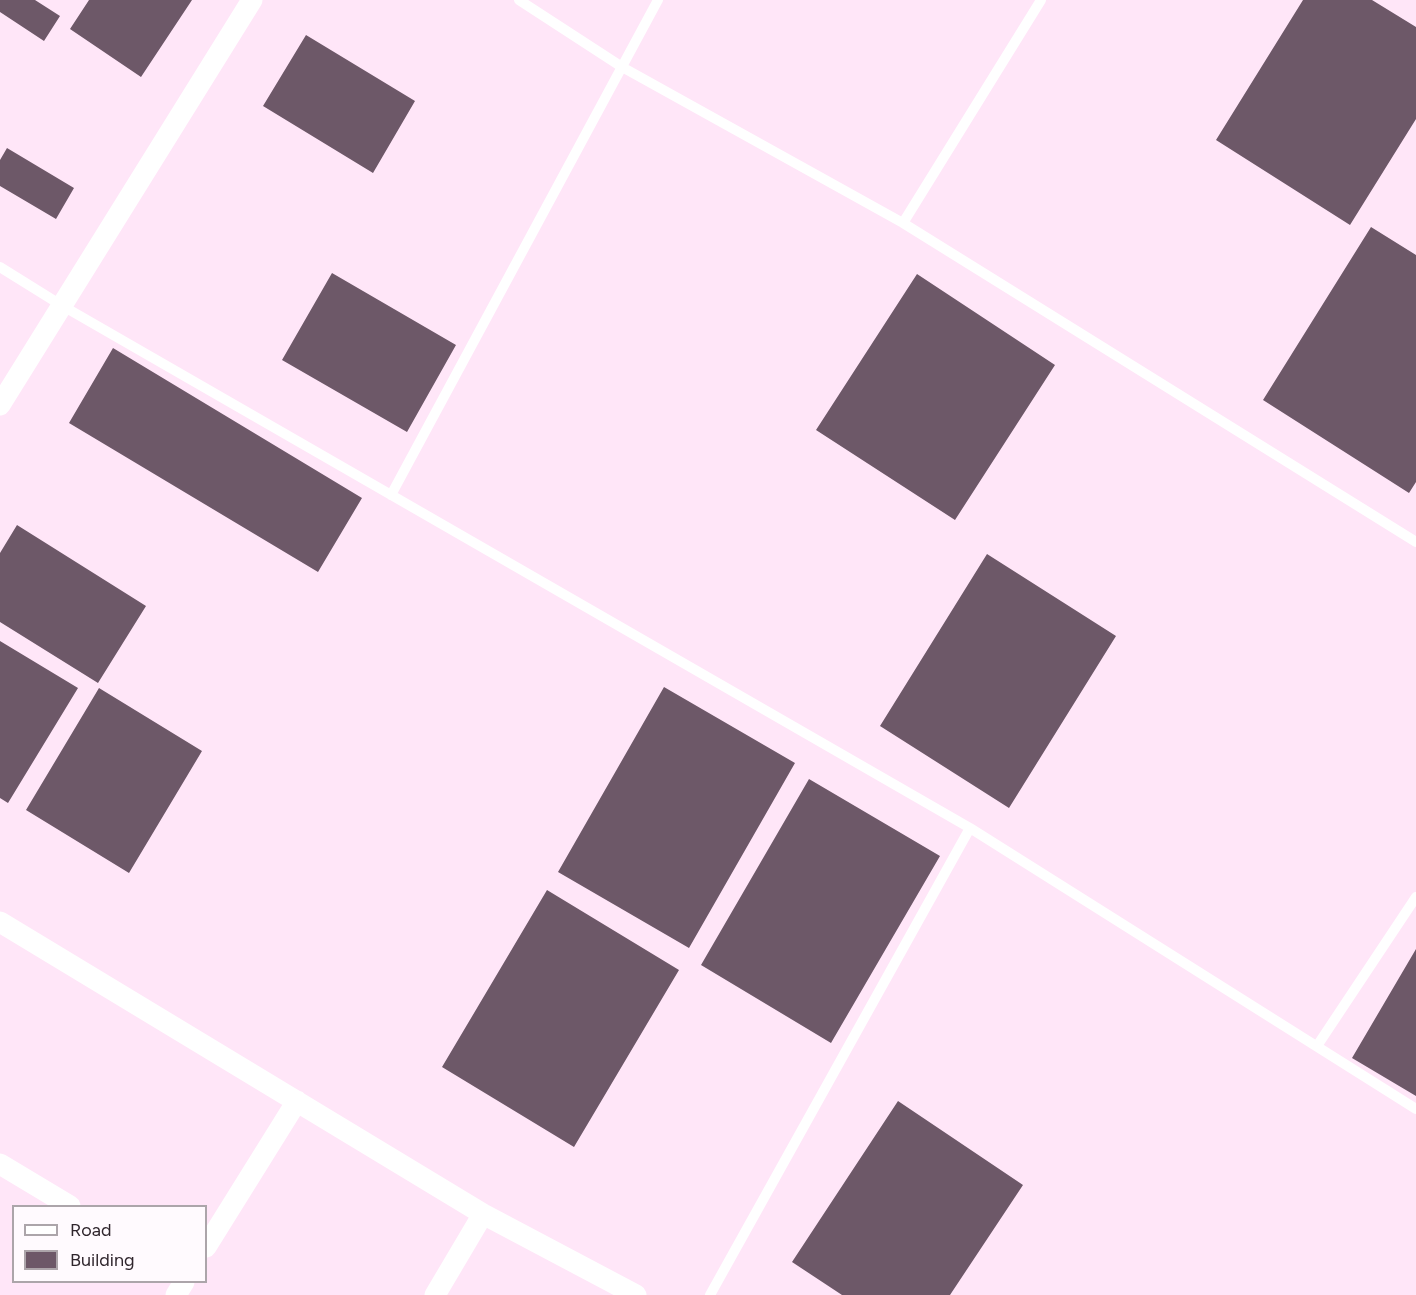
<!DOCTYPE html>
<html>
<head>
<meta charset="utf-8">
<style>
  body { margin:0 }
  #map { position:relative; width:1416px; height:1295px; overflow:hidden; background:#ffe6f8; font-family:Figtree,sans-serif }
  canvas { display:block }
  .legend { position:absolute; left:12px; top:1205px; width:195px; height:78px; box-sizing:border-box; background:#fffafe; border:2px solid #aca5aa; margin:0; padding:8px 10px; list-style:none; font-size:18px; color:#2f252c }
  .legend li { display:flex; align-items:center; gap:12px; height:30px }
  .legend b { width:30px; border:2px solid #aca5aa }
</style>
</head>
<body>
<div id="map">
<canvas width="1416" height="1295"></canvas>
<ul class="legend">
<li><b style="height:8px;background:#fff"></b>Road</li>
<li><b style="height:16px;background:#6d5868"></b>Building</li>
</ul>
</div>
<script>
const ctx = document.querySelector('canvas').getContext('2d');
ctx.lineJoin = 'round';
function paint(path, color) { ctx.fillStyle = color; ctx.fill(path, 'evenodd'); }
const toPath = rows => new Path2D(rows.map(r => 'M' + r).join(''));
function strokePath(path, color, width, dash) { ctx.strokeStyle = color; ctx.lineWidth = width; ctx.lineCap = dash ? 'butt' : 'round'; ctx.setLineDash(dash || []); ctx.stroke(path); }
const building = toPath([
  [0,0,35,0,60,16,44,41,0,12],
  [89,0,192,0,141,77,70,29],
  [1303,0,1372,0,1416,27,1416,119,1350,225,1216,140],
  [306,35,415,101,373,173,263,106],
  [7,148,74,188,56,219,0,186,0,160],
  [1371,227,1416,255,1416,482,1409,493,1263,400],
  [332,273,456,345,407,432,282,360],
  [917,274,1055,365,955,520,816,430],
  [113,348,362,498,318,572,69,423],
  [17,525,146,606,98,683,0,622,0,553],
  [987,554,1116,636,1009,808,880,726],
  [0,641,78,688,8,803,0,798],
  [664,687,795,763,689,948,558,872],
  [99,688,202,751,129,873,26,810],
  [809,779,940,856,831,1043,701,965],
  [547,890,679,970,574,1147,442,1067],
  [1416,949,1416,1096,1352,1058],
  [898,1101,1023,1185,950,1295,842,1295,792,1262]
]);
const service = toPath([
  [519,0,622,67,903,223,1416,542],
  [903,223,1041,0],
  [0,267,61,305,970,828,1416,1109],
  [391,495,658,0],
  [1317,1046,1416,897],
  [710,1295,970,828]
]);
const minor = toPath([
  [0,405,252,0],
  [0,922,483,1214,636,1295],
  [0,1164,70,1206],
  [206,1247,297,1101],
  [176,1295,184,1282],
  [435,1295,483,1214]
]);
paint(building, '#6d5868');
strokePath(service, '#fff', 10);
strokePath(minor, '#fff', 21);
</script>
</body>
</html>
